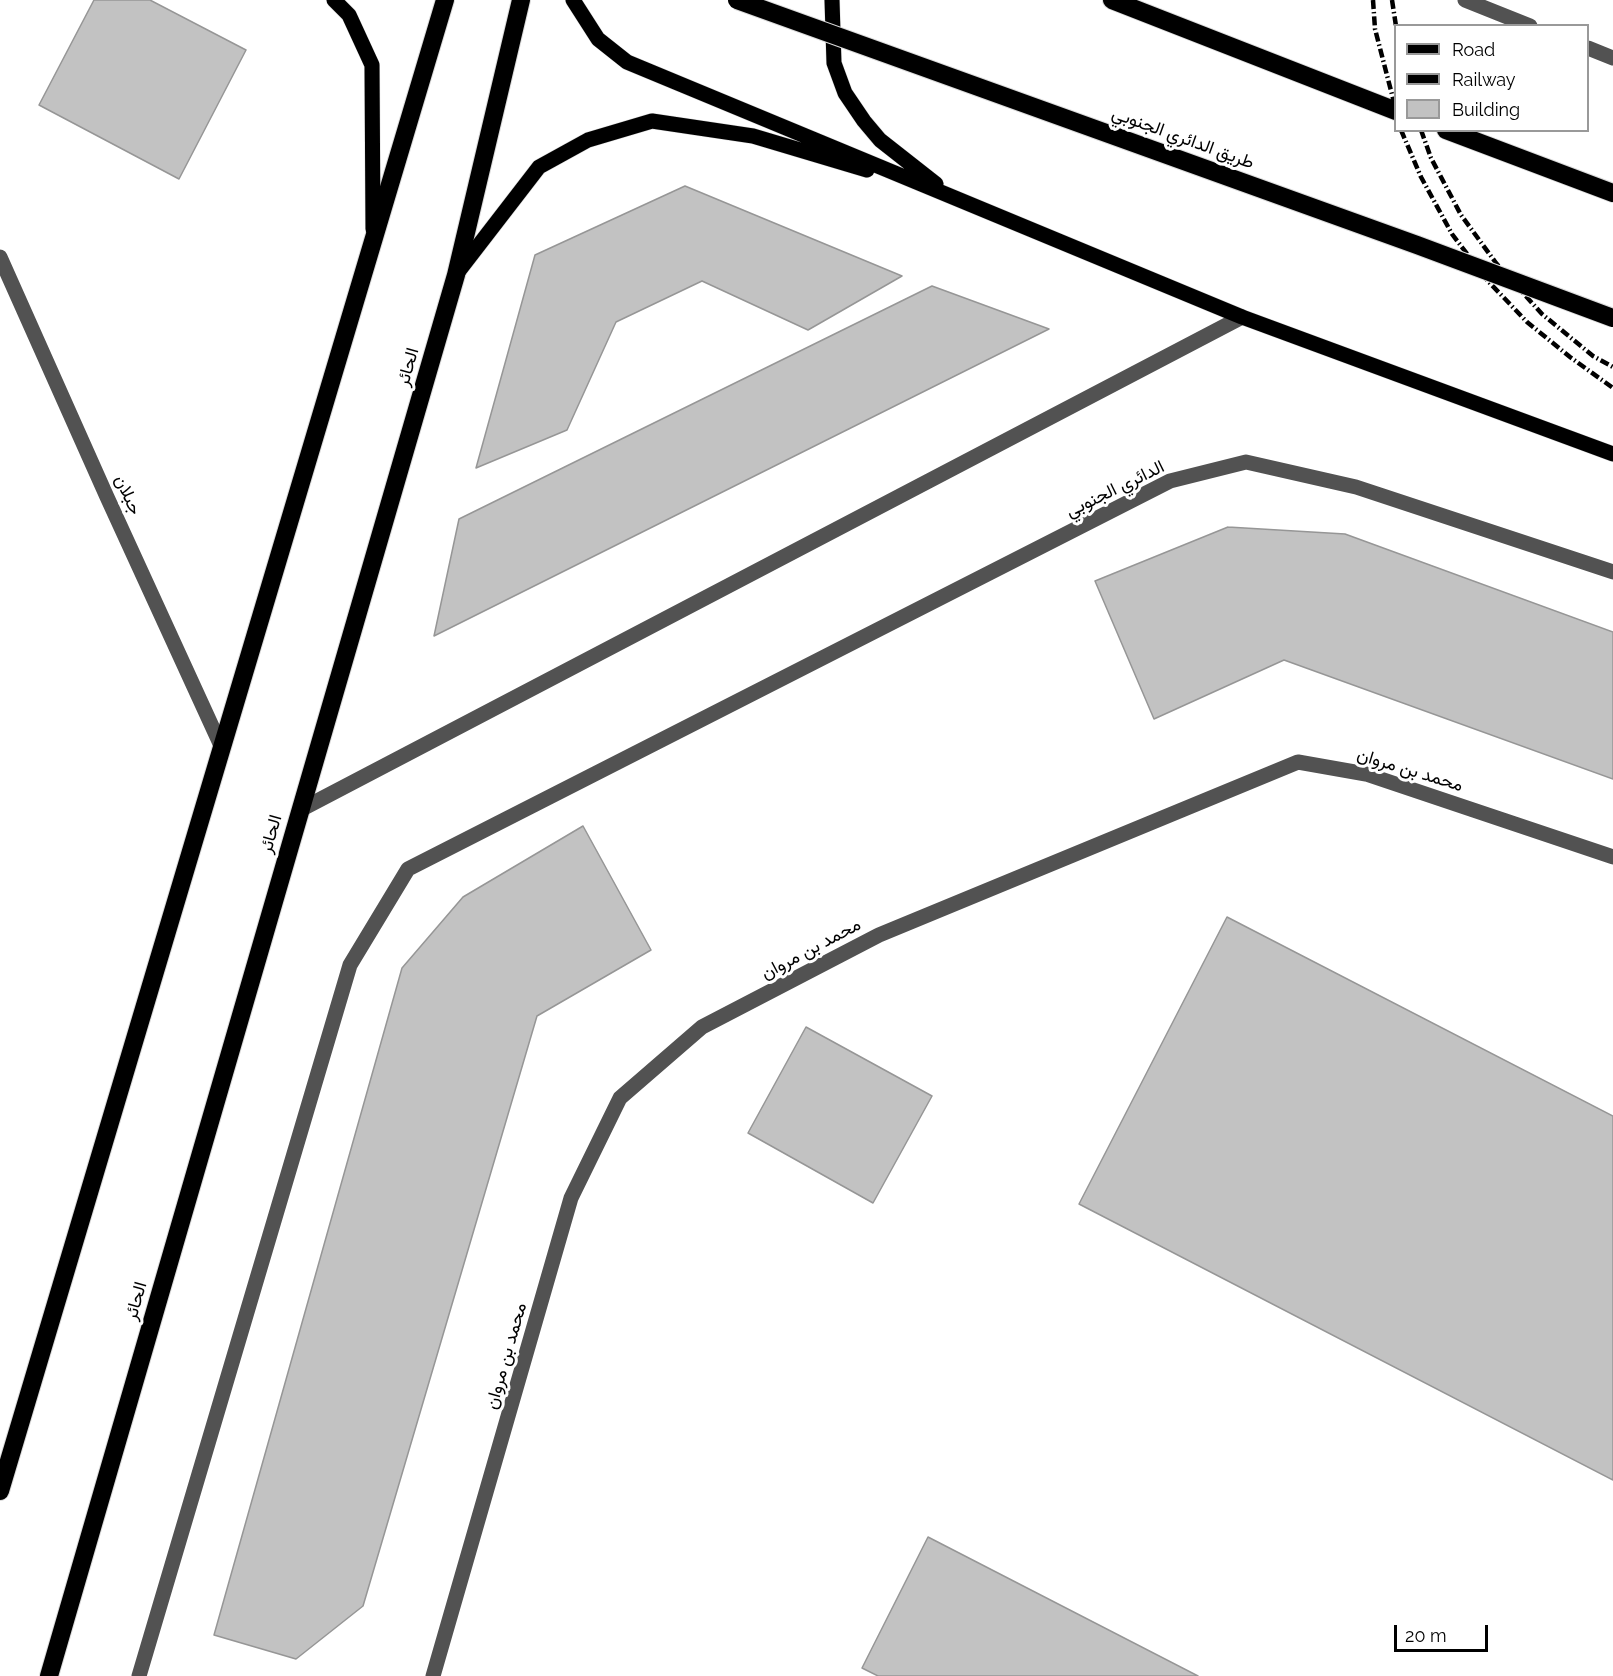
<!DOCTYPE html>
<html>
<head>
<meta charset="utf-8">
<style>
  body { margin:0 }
  #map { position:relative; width:1613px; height:1676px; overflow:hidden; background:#fff; font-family:Raleway,sans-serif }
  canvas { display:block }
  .legend { position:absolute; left:1394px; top:24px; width:195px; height:108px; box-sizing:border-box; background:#fff; border:2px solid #999; margin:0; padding:8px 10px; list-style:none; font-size:18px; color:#000 }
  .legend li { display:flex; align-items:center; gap:12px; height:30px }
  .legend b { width:30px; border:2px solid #999 }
  .scale { position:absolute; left:1394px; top:1625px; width:94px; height:27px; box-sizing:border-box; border:3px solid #000; border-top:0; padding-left:8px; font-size:18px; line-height:21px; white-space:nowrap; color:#000; -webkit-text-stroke:4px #fff; paint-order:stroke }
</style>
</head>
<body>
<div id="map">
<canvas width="1613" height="1676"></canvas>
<ul class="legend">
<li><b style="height:8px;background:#000"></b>Road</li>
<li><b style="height:8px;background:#000"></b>Railway</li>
<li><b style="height:16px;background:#c2c2c2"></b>Building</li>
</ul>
<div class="scale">20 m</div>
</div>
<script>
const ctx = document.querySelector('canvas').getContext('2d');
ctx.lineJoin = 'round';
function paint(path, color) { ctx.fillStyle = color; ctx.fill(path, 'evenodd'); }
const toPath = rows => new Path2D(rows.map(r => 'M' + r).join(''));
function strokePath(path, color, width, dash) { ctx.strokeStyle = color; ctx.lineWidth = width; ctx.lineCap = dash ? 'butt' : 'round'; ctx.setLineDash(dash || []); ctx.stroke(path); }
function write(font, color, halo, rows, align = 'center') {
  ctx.font = font + ' Raleway,Vazirmatn,sans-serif'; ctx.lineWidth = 6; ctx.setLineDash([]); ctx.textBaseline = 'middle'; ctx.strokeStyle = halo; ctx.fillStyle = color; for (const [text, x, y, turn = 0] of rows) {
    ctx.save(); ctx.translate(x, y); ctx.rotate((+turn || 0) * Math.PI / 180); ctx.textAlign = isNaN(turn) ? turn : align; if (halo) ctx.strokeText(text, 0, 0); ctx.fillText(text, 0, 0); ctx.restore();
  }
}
const building = toPath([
  [94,0,150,0,246,50,179,179,39,105,94,0],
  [685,186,902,276,808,330,702,281,616,322,567,430,476,468,535,255,685,186],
  [932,286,1049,329,434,636,459,519,932,286],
  [1228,527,1345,534,1613,632,1613,779,1284,660,1154,719,1095,581,1228,527],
  [583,826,651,950,537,1016,363,1606,296,1659,214,1635,402,968,463,897,583,826],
  [1227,917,1613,1116,1613,1480,1079,1204,1227,917],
  [806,1027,932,1096,873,1203,748,1133,806,1027],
  [928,1537,1198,1676,878,1676,862,1668,928,1537]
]);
const minor = toPath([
  [1465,0,1530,26],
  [1588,48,1613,58],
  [0,257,107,497,222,748],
  [300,810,1242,317],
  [139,1676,350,965,408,869,1170,481,1246,462,1356,487,1613,572],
  [433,1676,571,1198,620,1098,702,1027,879,935,1298,762,1366,774,1613,857]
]);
const major = toPath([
  [334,0,349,15,372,65,373,229],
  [573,0,598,39,627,62,1242,317,1613,454],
  [832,0,834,63,845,93,864,121,880,140,936,184],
  [458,272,539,167,588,140,652,121,753,136,867,170]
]);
const highway = toPath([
  [1112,0,1396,111],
  [1446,130,1613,193],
  [0,1491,445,0],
  [49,1676,456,275,521,0]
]);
const rail = toPath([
  [1373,0,1375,29,1396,110],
  [1392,0,1396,26],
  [1401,130,1421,177,1452,234,1486,279,1527,322,1570,357,1613,388],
  [1421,130,1431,158,1461,215,1496,263,1542,314,1593,356,1613,367]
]);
const highwayBridge = toPath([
  [737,0,1417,245,1613,318]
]);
const streetNames = [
  ["طريق الدائري الجنوبي",1183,138,20],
  ["الحائر",408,367,-74],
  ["الدائري الجنوبي",1115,489,-26],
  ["جبلان",128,495,66],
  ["محمد بن مروان",1410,770,17],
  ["الحائر",271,834,-74],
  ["محمد بن مروان",811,949,-28],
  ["الحائر",136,1301,-74],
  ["محمد بن مروان",506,1356,-74]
];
paint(building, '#c2c2c2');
strokePath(building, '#969696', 1.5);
strokePath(major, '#dbdbdb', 16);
strokePath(highway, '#dbdbdb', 20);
strokePath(minor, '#525252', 15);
strokePath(major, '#000', 15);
strokePath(highway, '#000', 18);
strokePath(rail, '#000', 4.5, [9, 3, 1.5, 3]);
strokePath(highwayBridge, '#dbdbdb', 20, []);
strokePath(highwayBridge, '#000', 18);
write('18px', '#000', '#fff', streetNames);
</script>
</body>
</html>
